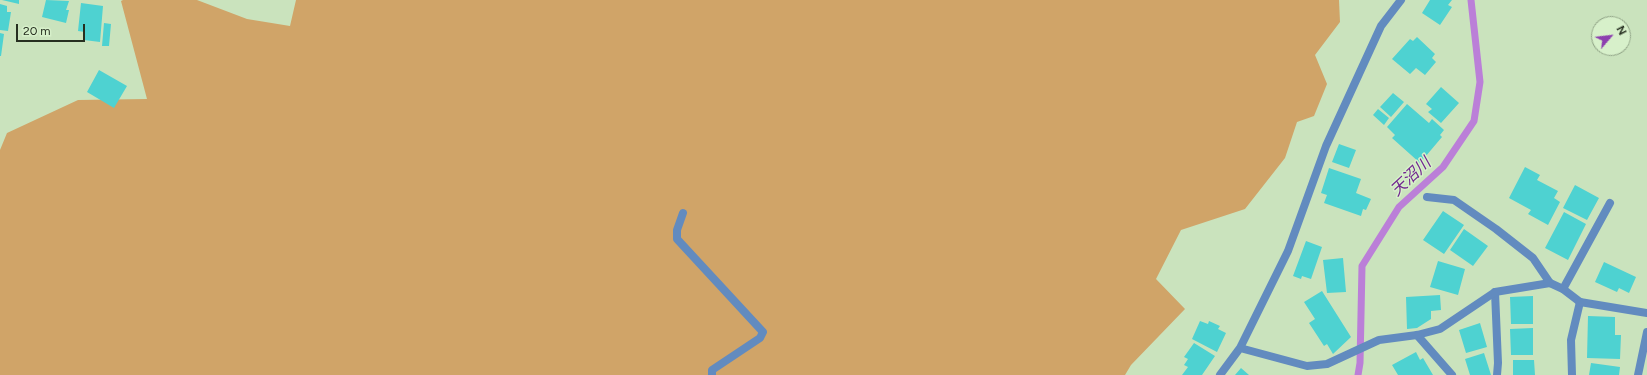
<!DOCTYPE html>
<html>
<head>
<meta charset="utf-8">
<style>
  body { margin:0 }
  #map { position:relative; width:1647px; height:375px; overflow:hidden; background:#cae3bd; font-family:Figtree,sans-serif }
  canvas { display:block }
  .north { position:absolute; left:1591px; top:16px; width:40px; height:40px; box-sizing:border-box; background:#d7f0ca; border:1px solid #90a386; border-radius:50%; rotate:62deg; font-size:11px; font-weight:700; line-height:16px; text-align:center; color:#262f20 }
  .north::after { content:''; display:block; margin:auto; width:14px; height:18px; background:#8d3faf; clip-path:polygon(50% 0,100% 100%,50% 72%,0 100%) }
  .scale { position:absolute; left:16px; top:24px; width:69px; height:18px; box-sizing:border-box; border:2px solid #262f20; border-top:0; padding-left:5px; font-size:12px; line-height:14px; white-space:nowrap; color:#262f20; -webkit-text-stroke:3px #d7f0ca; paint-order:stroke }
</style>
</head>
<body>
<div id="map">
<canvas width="1647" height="375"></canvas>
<div class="north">N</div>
<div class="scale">20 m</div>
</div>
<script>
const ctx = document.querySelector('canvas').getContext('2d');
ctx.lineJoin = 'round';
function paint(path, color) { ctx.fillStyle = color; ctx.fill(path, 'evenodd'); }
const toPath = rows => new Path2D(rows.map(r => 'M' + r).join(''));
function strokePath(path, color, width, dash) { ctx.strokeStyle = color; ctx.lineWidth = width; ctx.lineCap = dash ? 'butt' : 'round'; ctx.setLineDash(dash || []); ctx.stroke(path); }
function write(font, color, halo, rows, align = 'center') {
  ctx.font = font + ' Figtree,"Noto Sans JP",sans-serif'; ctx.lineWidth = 3; ctx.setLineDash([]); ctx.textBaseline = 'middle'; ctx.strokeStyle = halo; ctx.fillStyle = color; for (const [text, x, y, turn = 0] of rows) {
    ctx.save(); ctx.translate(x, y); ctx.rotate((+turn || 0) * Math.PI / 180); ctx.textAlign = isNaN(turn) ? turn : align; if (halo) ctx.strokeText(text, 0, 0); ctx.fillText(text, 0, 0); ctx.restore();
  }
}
const green = toPath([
  [123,0,197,0,247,19,290,26,296,0,1339,0,1340,22,1315,55,1327,84,1314,116,1297,122,1285,158,1245,209,1181,230,1156,279,1185,309,1131,365,1125,375,0,375,0,150,7,133,78,100,147,99,121,1]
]);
const stream = toPath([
  [1358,375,1360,363,1362,266,1399,207,1443,167,1474,121,1480,82,1471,0]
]);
const building = toPath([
  [2,0,19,0,19,4],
  [46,0,69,1,66,10,69,10,66,23,42,17],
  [1430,0,1452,0,1448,5,1452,7,1440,25,1422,13],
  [81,3,103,6,100,42,84,40,85,32,78,31],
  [0,4,7,6,7,12,11,12,8,31,0,30],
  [104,23,111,24,109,46,102,46],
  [0,33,4,34,1,56,0,56],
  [1417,37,1435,54,1432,58,1436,62,1425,75,1416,68,1410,74,1392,59,1410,39,1413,41],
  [99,70,127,86,114,108,87,92],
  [1441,87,1459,103,1441,123,1428,112,1432,109,1426,104],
  [1393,93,1404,102,1391,117,1380,107],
  [1407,104,1429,123,1432,119,1444,130,1440,135,1442,137,1420,163,1392,138,1395,135,1387,127],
  [1378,109,1389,118,1384,125,1373,115],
  [1339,144,1356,150,1349,168,1332,162],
  [1525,167,1540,175,1537,180,1558,191,1554,198,1560,202,1548,225,1528,214,1531,210,1509,198],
  [1329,168,1361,179,1356,193,1371,199,1366,210,1363,209,1361,216,1324,203,1327,195,1321,193],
  [1575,185,1599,198,1587,220,1563,208],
  [1443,211,1464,225,1444,254,1423,240],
  [1564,212,1586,224,1568,260,1545,248],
  [1464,229,1488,246,1473,266,1450,250],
  [1306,241,1322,247,1311,279,1302,276,1301,279,1293,276],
  [1343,258,1346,292,1327,293,1323,260],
  [1438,261,1465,269,1458,295,1430,287],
  [1604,262,1636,277,1629,293,1619,288,1617,292,1595,282],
  [1322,291,1351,337,1333,354,1327,344,1324,346,1309,323,1315,319,1304,302],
  [1440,295,1441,310,1431,311,1431,319,1417,328,1407,329,1406,297],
  [1533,296,1533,324,1511,324,1510,297],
  [1588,316,1615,317,1615,335,1621,335,1620,359,1587,358],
  [1200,321,1208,324,1209,321,1220,326,1218,329,1226,333,1217,352,1192,339],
  [1480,323,1487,347,1466,353,1459,330],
  [1533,328,1533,355,1511,355,1510,329],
  [1194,343,1215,356,1202,375,1182,375,1188,367,1184,365,1188,359,1184,357],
  [1416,352,1420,360,1423,358,1433,375,1398,375,1392,365],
  [1484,353,1491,375,1470,375,1465,359],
  [1513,360,1534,360,1535,375,1513,375],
  [1591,363,1620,367,1619,375,1589,375],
  [1241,368,1249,375,1235,375]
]);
const service = toPath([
  [1427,197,1454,200,1496,229,1533,258,1550,283],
  [683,213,677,230,677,239,763,332,760,338,712,370,712,375],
  [1563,289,1610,203],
  [1495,292,1498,363,1497,375],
  [1417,335,1452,375],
  [1572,375,1571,340,1580,302]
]);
const minor = toPath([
  [1240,348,1307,366,1327,364,1379,340,1417,335,1440,329,1495,292,1550,283,1563,289,1580,302,1647,313],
  [1220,375,1240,348,1288,251,1326,146,1381,26,1401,0],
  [1638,375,1647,332]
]);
const waterNames = [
  ["天沼川",1411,177,-43]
];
paint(green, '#d0a468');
strokePath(stream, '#bb7fd8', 7);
paint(building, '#4ed2d1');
strokePath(service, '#628bbf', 8);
strokePath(minor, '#628bbf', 8);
write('italic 16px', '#712590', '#d7f0ca', waterNames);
</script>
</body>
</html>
